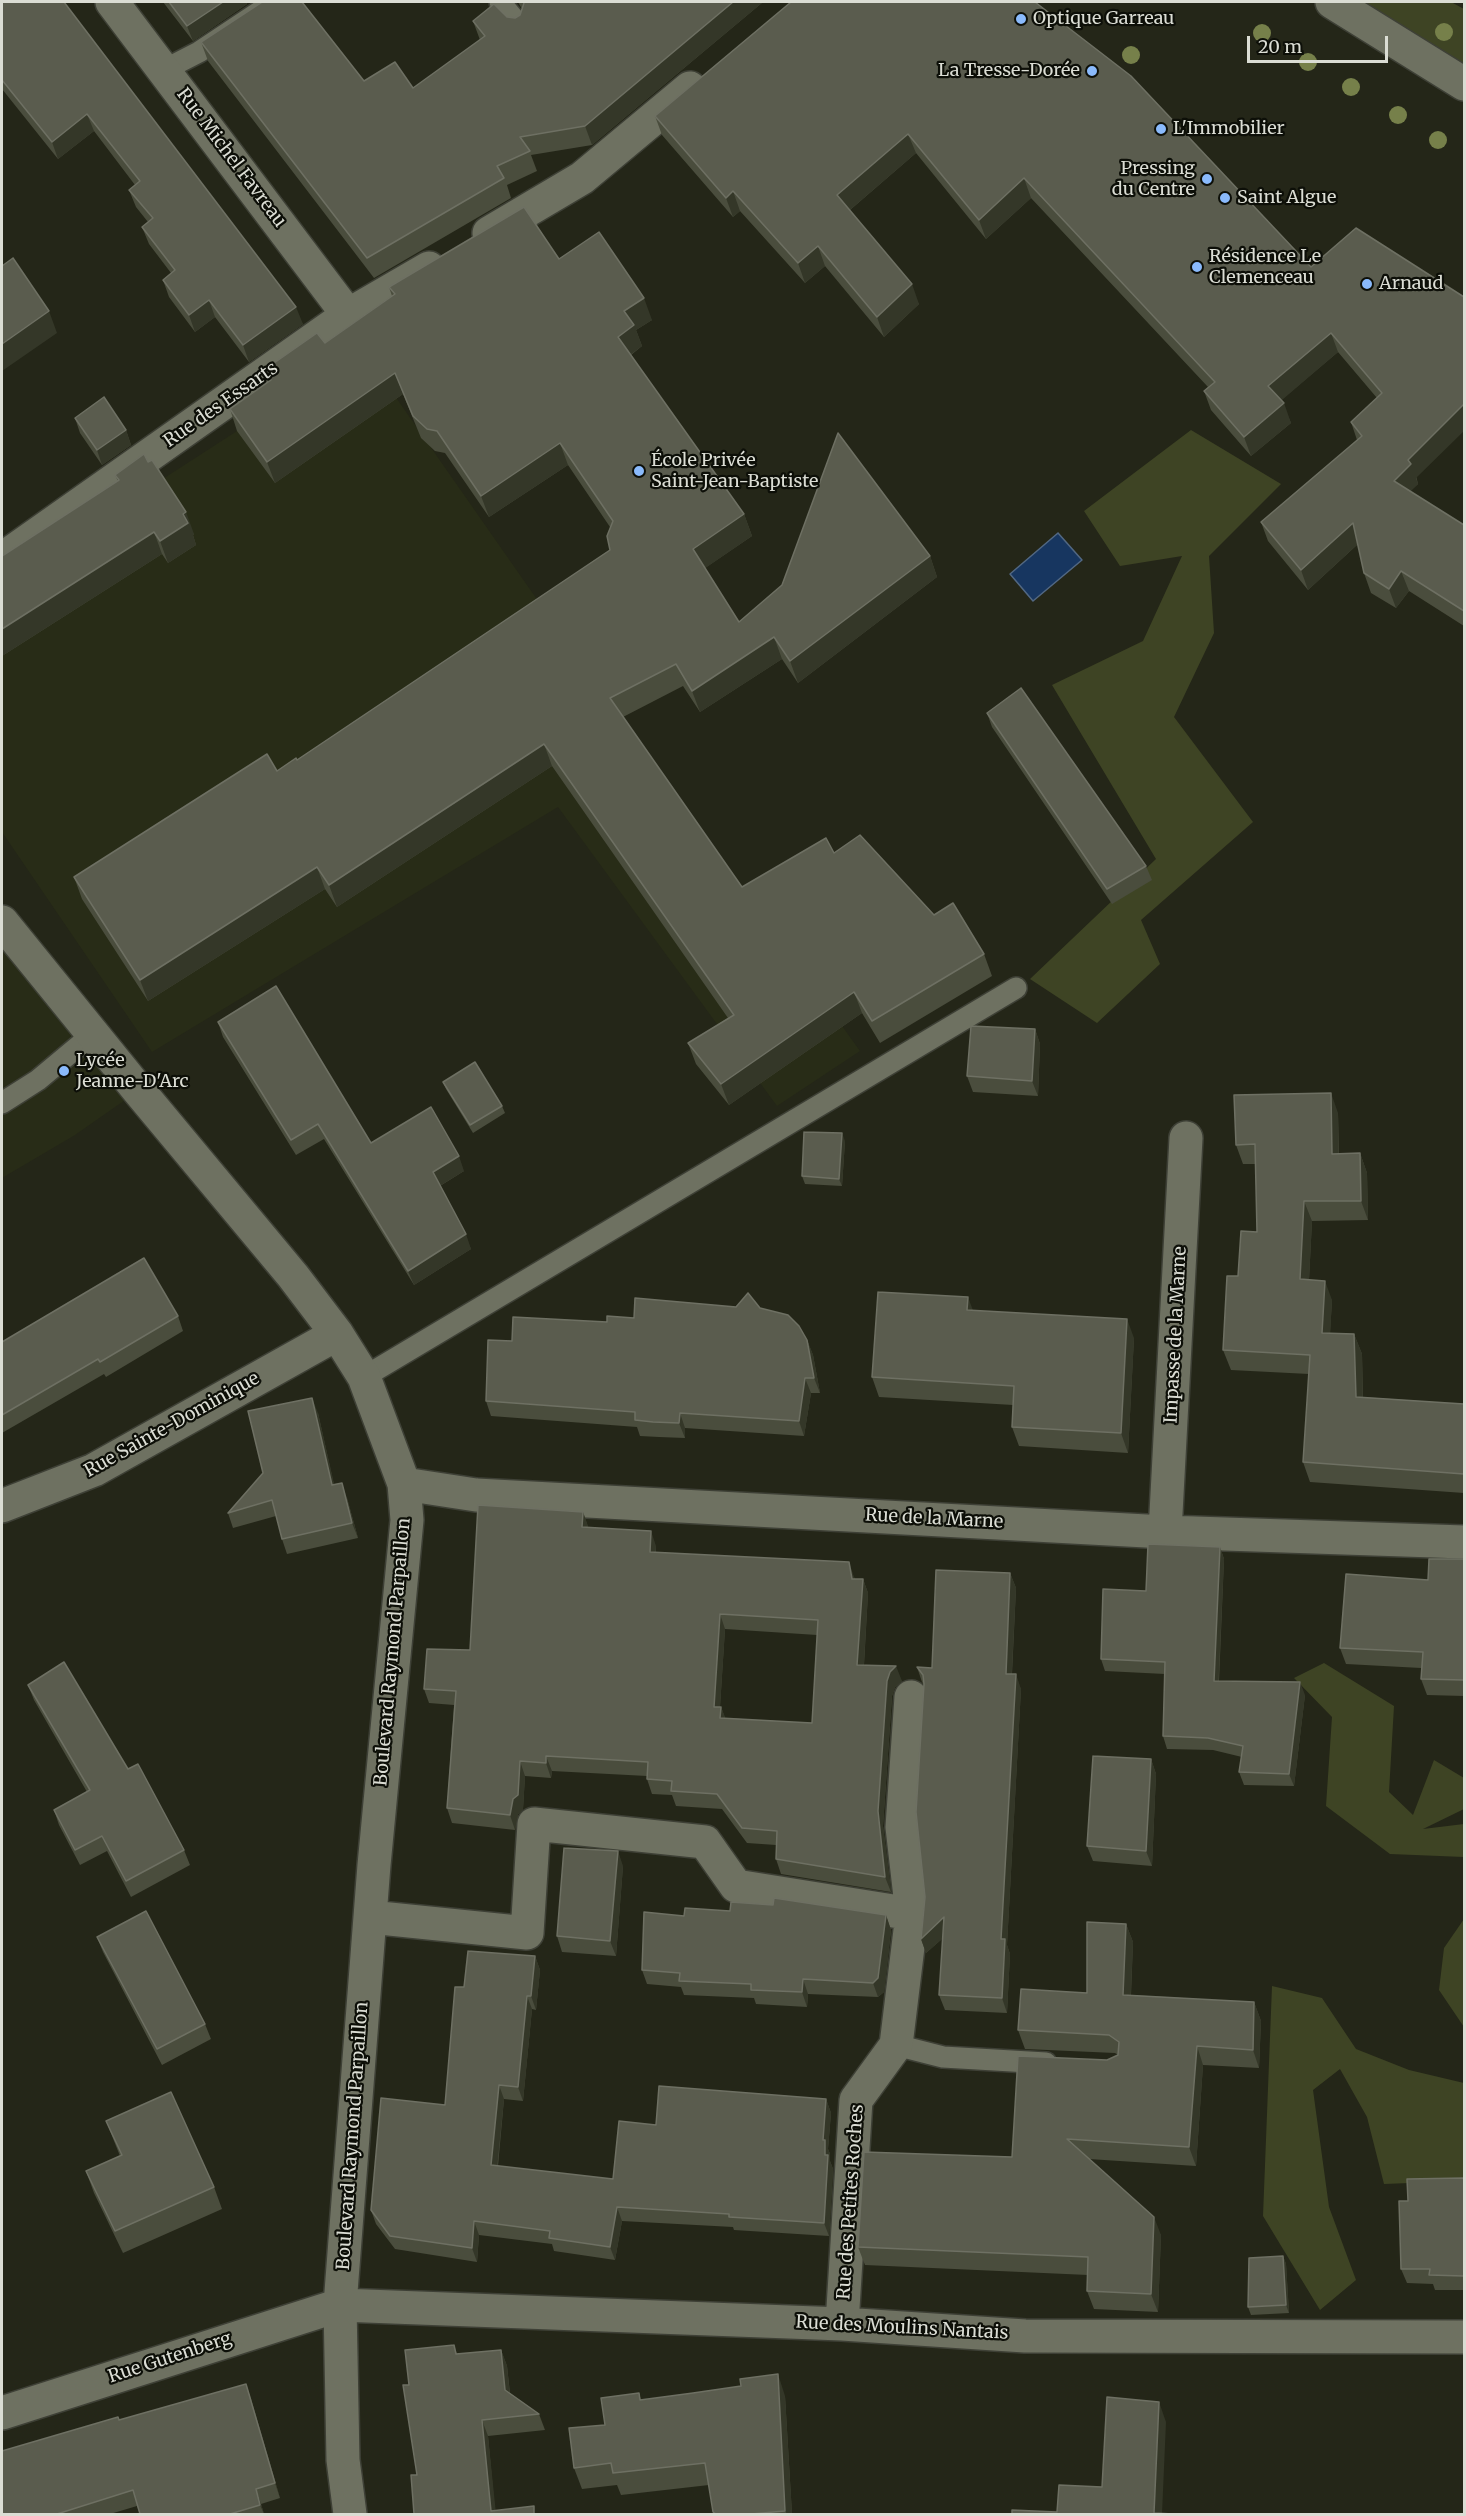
<!DOCTYPE html>
<html>
<head>
<meta charset="utf-8">
<style>
  body { margin:0 }
  #map { position:relative; width:1466px; height:2516px; overflow:hidden; background:#242618; font-family:Merriweather,serif }
  canvas { display:block }
  .frame { position:absolute; inset:0; border:3px solid #dbddd4; pointer-events:none }
  .scale { position:absolute; left:1247px; top:36px; width:141px; height:27px; box-sizing:border-box; border:3px solid #dbddd4; border-top:0; padding-left:8px; font-size:18px; line-height:21px; white-space:nowrap; color:#dbddd4; -webkit-text-stroke:4px #0d0f08; paint-order:stroke }
</style>
</head>
<body>
<div id="map">
<canvas width="1466" height="2516"></canvas>
<div class="frame"></div>
<div class="scale">20 m</div>
</div>
<script>
const ctx = document.querySelector('canvas').getContext('2d');
ctx.lineJoin = 'round';
function paint(path, color) { ctx.fillStyle = color; ctx.fill(path, 'evenodd'); }
const toPath = rows => new Path2D(rows.map(r => 'M' + r).join(''));
function strokePath(path, color, width, dash) { ctx.strokeStyle = color; ctx.lineWidth = width; ctx.lineCap = dash ? 'butt' : 'round'; ctx.setLineDash(dash || []); ctx.stroke(path); }
function write(font, color, halo, rows, align = 'center') {
  ctx.font = font + ' Merriweather,serif'; ctx.lineWidth = 4.5; ctx.setLineDash([]); ctx.textBaseline = 'middle'; ctx.strokeStyle = halo; ctx.fillStyle = color; for (const [text, x, y, turn = 0] of rows) {
    ctx.save(); ctx.translate(x, y); ctx.rotate((+turn || 0) * Math.PI / 180); ctx.textAlign = isNaN(turn) ? turn : align; if (halo) ctx.strokeText(text, 0, 0); ctx.fillText(text, 0, 0); ctx.restore();
  }
}
const built = toPath([
  [360,346,550,618,860,1051,777,1106,558,807,152,1052,2,832,2,583,237,431],
  [2,922,138,1091,75,1135,2,1178]
]);
const green = toPath([
  [1364,2,1451,2,1464,9,1464,66],
  [1191,430,1281,484,1209,556,1214,633,1174,717,1253,822,1141,920,1160,964,1097,1023,1030,979,1156,859,1052,685,1143,641,1182,556,1120,566,1084,511],
  [1324,1663,1394,1706,1389,1792,1413,1815,1434,1760,1464,1778,1464,1809,1423,1829,1464,1824,1464,1857,1390,1854,1326,1806,1332,1717,1294,1678],
  [1464,1919,1464,2027,1439,1990,1444,1948],
  [1272,1986,1322,1998,1356,2049,1409,2070,1464,2083,1464,2184,1461,2181,1384,2184,1367,2117,1340,2069,1313,2090,1329,2207,1356,2280,1320,2310,1263,2216]
]);
const water = toPath([
  [1058,533,1082,560,1033,601,1010,574,1058,533]
]);
const service = toPath([
  [500,2,519,25],
  [164,70,199,52,274,2],
  [2,1103,38,1080,93,1034],
  [364,1377,1016,988],
  [896,2045,943,2057,1046,2063]
]);
const minor = toPath([
  [112,2,348,315],
  [489,233,582,178,690,88],
  [2,559,348,315,429,268],
  [2,922,139,1091,293,1276,337,1334,364,1377,404,1484,407,1520,374,1865,340,2305,343,2460,350,2514],
  [404,1484,476,1495,1165,1532,1464,1542],
  [2,1506,94,1470,337,1334],
  [1165,1532,1186,1138],
  [911,1697,902,1827,912,1914],
  [370,1917,527,1933,534,1824,705,1842,736,1886,912,1914,896,2045,856,2100,842,2324],
  [2,2413,340,2305,842,2324,1025,2336,1464,2337]
]);
const secondary = toPath([
  [1332,2,1464,84]
]);
const trees = [
  [1444,32],
  [1262,33],
  [1131,55],
  [1308,62],
  [1351,87],
  [1398,115],
  [1438,140]
];
const wall = toPath([
  [2,2,303,324,249,362,215,317,195,332,169,297,163,280,171,273,149,244,142,227,148,222,136,207,129,190,135,185,94,131,58,159,2,89],
  [163,2,246,2,247,4,193,41],
  [518,2,763,2,592,145,531,155,537,171,507,185,511,198,374,278,208,61,201,42,364,81,413,88,480,40,473,21,507,17,515,18,520,15,522,9],
  [791,2,1311,267,1356,228,1418,484,1410,491,1464,525,1464,626,1409,591,1396,608,1371,593,1364,573,1358,544,1308,590,1268,541,1261,522,1357,440,1351,422,1377,398,1338,352,1281,400,1291,423,1251,456,1211,410,1204,391,1208,387,1031,198,986,239,916,153,850,210,919,304,884,337,825,266,805,283,740,211,733,217,662,135,655,116],
  [559,259,652,320,636,330,642,346,631,355,744,514,752,536,705,568,739,622,930,556,937,577,798,683,782,659,700,712,683,686,623,717,742,887,834,853,934,915,984,954,992,976,880,1043,862,1013,729,1105,696,1064,688,1043,728,1018,552,766,337,907,325,889,148,1001,82,899,74,877,297,760,610,550,610,527,568,465,489,517,445,453,435,451,421,438,403,394,275,483,237,431,230,409,268,382,264,370,325,343,392,296,389,287],
  [75,418,126,430,131,445,102,465,80,433],
  [115,475,194,534,193,535,196,545,168,563,162,554,2,656,2,556,118,481],
  [987,713,1146,866,1152,880,1112,904,992,727],
  [218,1022,371,1143,464,1171,440,1186,471,1249,414,1285,324,1139,296,1155,223,1037],
  [1035,1029,1040,1044,1038,1096,973,1092,967,1076],
  [443,1082,502,1106,505,1113,473,1133,446,1089],
  [1338,1113,1339,1154,1360,1153,1367,1173,1368,1220,1312,1221,1309,1280,1332,1300,1330,1333,1354,1334,1362,1354,1363,1397,1464,1404,1464,1493,1310,1482,1303,1462,1309,1374,1231,1370,1223,1350,1238,1276,1257,1232,1256,1164,1243,1164,1236,1145],
  [845,1141,842,1186,805,1184,802,1176],
  [736,1307,760,1308,807,1340,813,1355,820,1393,811,1393,804,1436,685,1428,685,1438,659,1437,640,1436,637,1427,491,1416,486,1401,512,1341,607,1322,634,1318],
  [973,1310,1134,1338,1128,1453,1019,1446,1012,1427,1013,1405,879,1397,872,1377],
  [178,1316,183,1331,106,1377,104,1374,2,1433,2,1342],
  [318,1413,334,1485,347,1498,358,1538,287,1554,282,1539,276,1516,233,1528,228,1513],
  [583,1512,588,1527,656,1546,656,1553,854,1577,855,1579,863,1579,868,1593,864,1665,902,1681,895,1687,892,1696,883,1826,891,1892,781,1874,776,1859,776,1845,747,1843,722,1809,676,1806,672,1795,652,1794,647,1779,647,1776,552,1771,551,1778,525,1776,523,1809,518,1814,515,1830,452,1823,447,1808,454,1705,429,1703,424,1689,470,1650],
  [725,1629,817,1635,812,1723,725,1718,721,1707,720,1707],
  [1220,1547,1224,1559,1219,1681,1305,1695,1294,1786,1244,1785,1239,1772,1242,1757,1213,1750,1167,1749,1163,1736,1165,1674,1105,1671,1101,1659,1146,1591],
  [1464,1559,1464,1696,1427,1695,1421,1679,1421,1668,1346,1664,1340,1648,1428,1580],
  [1010,1573,1016,1588,1012,1674,1021,1689,1007,1945,1010,1954,1007,2013,945,2010,939,1995,943,1938,926,1953,921,1939,925,1897,924,1685,922,1682,917,1667,932,1668],
  [28,1685,128,1769,184,1850,190,1865,131,1897,107,1851,80,1865,59,1825,54,1810,87,1792,34,1700],
  [1151,1759,1156,1774,1152,1866,1093,1861,1087,1846],
  [623,1866,616,1956,562,1952,557,1936],
  [730,1911,886,1915,891,1930,884,1992,878,1997,808,1994,807,2007,756,2004,754,1998,684,1995,681,1987,647,1984,642,1970,684,1916],
  [1126,1924,1133,1942,1131,1995,1254,2002,1261,2021,1259,2068,1203,2065,1196,2166,1089,2159,1161,2235,1158,2312,1094,2309,1087,2291,1088,2275,865,2265,858,2247,1012,2157,1107,2060,1118,2055,1115,2053,1025,2049,1018,2030,1087,1993],
  [97,1937,205,2024,211,2039,162,2065,103,1952],
  [535,1956,540,1970,536,2010,532,2009,523,2101,504,2099,498,2166,613,2179,656,2125,826,2099,831,2113,828,2149,830,2154,830,2161,833,2169,829,2236,734,2230,733,2227,622,2221,615,2260,554,2251,552,2244,479,2235,477,2262,395,2249,376,2224,371,2210,445,2105,464,1987],
  [106,2121,214,2187,222,2209,123,2253,94,2193,86,2171,120,2156],
  [1464,2178,1464,2290,1435,2290,1433,2284,1407,2283,1401,2269,1408,2201],
  [1283,2256,1286,2264,1289,2313,1251,2315,1248,2307],
  [454,2345,457,2354,501,2350,507,2366,510,2393,539,2414,545,2430,488,2436,495,2511,537,2514,414,2514,417,2475,409,2385],
  [246,2384,251,2399,280,2498,261,2504,264,2514,140,2514,137,2506,110,2514,2,2514,119,2420],
  [639,2393,641,2400,785,2396,792,2514,714,2514,709,2485,621,2495,617,2485,582,2489,574,2468,605,2425]
]);
const shadedWall = toPath([
  [223,2,246,2,247,4,193,41,187,26],
  [733,2,763,2,592,145,585,126],
  [87,114,94,131,58,159,52,142],
  [908,134,916,153,844,215,837,195],
  [1024,178,1031,198,986,239,979,220],
  [733,191,740,211,733,217,726,198],
  [818,246,825,266,805,283,798,263],
  [912,284,919,304,884,337,877,317],
  [644,298,652,320,636,330,642,346,626,358,618,337,624,311],
  [209,300,215,317,195,332,189,315],
  [296,307,303,324,249,362,243,345],
  [49,311,57,333,2,371,2,344],
  [1331,333,1338,352,1275,406,1268,386],
  [395,373,403,394,275,483,267,462],
  [1284,403,1291,423,1251,456,1244,437],
  [1464,404,1464,431,1416,478,1418,484,1401,501,1394,481,1408,460],
  [126,430,131,445,102,465,97,450],
  [560,443,568,465,489,517,481,496],
  [186,512,194,534,193,535,196,545,168,563,160,541,183,514],
  [744,514,752,536,701,571,693,549],
  [1353,523,1360,542,1308,590,1301,570],
  [154,532,162,554,2,656,2,629],
  [930,556,937,577,798,683,790,661],
  [1401,571,1409,591,1396,608,1389,589],
  [774,637,782,659,700,712,692,691],
  [544,744,552,766,337,907,329,885],
  [317,867,325,889,148,1001,140,980],
  [854,992,862,1013,729,1105,721,1084],
  [1035,1029,1040,1044,1038,1096,1032,1081],
  [1331,1093,1338,1113,1339,1174,1332,1154],
  [842,1133,845,1141,842,1186,839,1179],
  [1360,1153,1367,1173,1368,1220,1361,1201],
  [459,1156,464,1171,438,1187,433,1172],
  [1304,1201,1312,1221,1308,1299,1300,1279],
  [466,1234,471,1249,414,1285,408,1271],
  [1325,1281,1332,1300,1329,1353,1322,1333],
  [968,1297,975,1316,967,1310],
  [1127,1319,1134,1338,1128,1453,1121,1433],
  [1354,1334,1362,1354,1363,1416,1356,1397],
  [807,1340,813,1355,820,1393,814,1378],
  [805,1378,811,1393,804,1436,799,1421],
  [312,1398,318,1413,338,1501,332,1485],
  [680,1413,685,1428,685,1438,679,1423],
  [342,1483,347,1498,358,1538,352,1523],
  [583,1512,588,1526,587,1541,582,1527],
  [651,1531,656,1546,655,1567,650,1552],
  [1220,1547,1224,1559,1218,1693,1214,1681],
  [849,1562,854,1577,857,1594,852,1579],
  [1010,1573,1016,1588,1011,1688,1006,1674],
  [863,1579,868,1593,863,1679,857,1665],
  [720,1614,725,1629,719,1722,714,1707],
  [896,1666,902,1681,895,1687,892,1696,883,1826,891,1892,885,1877,878,1811,887,1681,890,1672],
  [1016,1674,1021,1689,1007,1945,1010,1954,1007,2013,1002,1998,1001,1939],
  [1300,1682,1305,1695,1294,1786,1289,1774],
  [721,1707,727,1722,720,1718],
  [546,1756,552,1771,551,1778,546,1763],
  [1151,1759,1156,1774,1152,1866,1146,1851],
  [520,1761,525,1776,523,1809,518,1814,515,1830,510,1815],
  [618,1851,623,1866,616,1956,610,1941],
  [886,1915,891,1930,884,1992,878,1997,873,1983],
  [944,1917,950,1932,926,1953,921,1939],
  [1126,1924,1133,1942,1130,2013,1123,1995],
  [535,1956,540,1970,536,2010,531,1996],
  [803,1979,808,1994,807,2007,802,1992],
  [527,1996,532,2009,523,2101,518,2087],
  [1254,2002,1261,2021,1259,2068,1253,2050],
  [1197,2046,1203,2065,1196,2166,1189,2147],
  [499,2085,504,2099,496,2179,491,2165],
  [826,2099,831,2113,828,2149,830,2154,830,2161,833,2169,829,2236,824,2223,825,2155,823,2140],
  [617,2207,622,2221,615,2260,610,2247],
  [1154,2217,1161,2235,1158,2312,1151,2294],
  [474,2221,479,2235,477,2262,472,2248],
  [1283,2256,1286,2264,1289,2313,1286,2305],
  [501,2350,507,2366,511,2406,505,2390],
  [778,2374,785,2396,792,2514,787,2514,785,2511],
  [246,2384,251,2399,280,2498,275,2483],
  [1159,2402,1166,2422,1162,2514,1154,2513],
  [482,2420,488,2436,496,2514,491,2511],
  [256,2489,261,2504,264,2514,260,2505]
]);
const building = toPath([
  [2,2,64,2,296,307,243,345,209,300,189,315,163,280,175,270,142,227,153,218,129,190,140,181,87,114,52,142,2,80,2,2],
  [169,2,223,2,187,26,169,2],
  [262,2,302,2,364,81,395,62,413,88,485,36,473,21,494,4,507,17,515,18,520,15,524,3,523,2,733,2,585,126,520,137,530,151,497,166,504,178,367,258,201,42,262,2],
  [791,2,1035,2,1131,76,1311,267,1356,228,1464,297,1464,404,1408,460,1411,464,1394,481,1464,525,1464,611,1401,571,1389,589,1364,573,1353,523,1301,570,1261,522,1362,436,1351,422,1382,393,1331,333,1268,386,1284,403,1244,437,1204,391,1215,382,1024,178,979,220,908,134,837,195,912,284,877,317,818,246,798,263,733,191,726,198,655,116,791,2],
  [524,207,559,259,599,232,644,298,624,311,634,325,618,337,744,514,693,549,739,622,782,585,838,433,930,556,790,661,774,637,692,691,676,664,610,698,742,887,826,838,834,853,860,835,934,915,953,903,984,954,872,1021,854,992,721,1084,688,1043,734,1015,544,744,329,885,317,867,140,980,74,877,267,754,277,771,296,758,297,760,610,550,607,536,613,521,560,443,481,496,437,431,427,429,413,416,395,373,267,462,230,409,271,380,264,370,317,333,325,343,395,294,389,287,524,207],
  [13,258,49,311,2,344,2,266,13,258],
  [104,397,126,430,97,450,75,418,104,397],
  [144,454,148,462,152,460,186,512,183,514,188,523,160,541,154,532,2,629,2,556,119,480,115,475,144,454],
  [1021,688,1146,866,1107,889,987,713,1021,688],
  [276,986,371,1143,431,1107,459,1156,433,1172,466,1234,408,1271,318,1124,291,1140,218,1022,276,986],
  [971,1026,1035,1029,1032,1081,967,1076,971,1026],
  [475,1062,502,1106,470,1125,443,1082,475,1062],
  [1331,1093,1332,1154,1360,1153,1361,1201,1304,1201,1300,1279,1325,1281,1322,1333,1354,1334,1356,1397,1464,1404,1464,1474,1303,1462,1310,1355,1223,1350,1227,1276,1238,1276,1241,1231,1257,1232,1255,1144,1236,1145,1234,1095,1331,1093],
  [804,1132,842,1133,839,1179,802,1176,804,1132],
  [144,1258,178,1316,100,1362,98,1359,2,1415,2,1342,144,1258],
  [878,1292,968,1297,967,1310,1127,1319,1121,1433,1012,1427,1014,1386,872,1377,878,1292],
  [748,1293,760,1308,788,1315,799,1326,807,1340,814,1378,805,1378,799,1421,680,1413,679,1423,653,1422,635,1420,635,1412,486,1401,488,1340,512,1341,513,1317,607,1322,607,1316,634,1318,635,1298,736,1307,748,1293],
  [312,1398,332,1485,342,1483,352,1523,282,1539,272,1500,228,1513,263,1473,248,1411,312,1398],
  [478,1505,583,1512,582,1527,651,1531,650,1552,849,1562,852,1579,863,1579,857,1665,896,1666,890,1672,887,1681,878,1811,885,1877,776,1859,777,1831,742,1828,717,1794,671,1791,672,1781,647,1779,648,1762,546,1756,546,1763,520,1761,518,1795,513,1799,510,1815,447,1808,456,1691,424,1689,427,1649,470,1650,478,1505],
  [720,1614,818,1620,812,1723,720,1718,721,1707,714,1707,720,1614],
  [1148,1544,1220,1547,1214,1681,1300,1682,1289,1774,1239,1772,1243,1746,1208,1738,1163,1736,1165,1662,1101,1659,1103,1589,1146,1591,1148,1544],
  [1429,1559,1464,1559,1464,1680,1421,1679,1423,1652,1340,1648,1346,1574,1428,1580,1429,1559],
  [936,1570,1010,1573,1006,1674,1016,1674,1001,1939,1005,1939,1002,1998,939,1995,944,1917,921,1939,925,1897,916,1812,924,1684,923,1675,917,1667,932,1668,936,1570],
  [64,1662,128,1769,138,1764,184,1850,126,1881,102,1836,75,1850,54,1810,90,1790,28,1685,64,1662],
  [1093,1756,1151,1759,1146,1851,1087,1846,1093,1756],
  [564,1848,618,1851,610,1941,557,1936,564,1848],
  [774,1898,886,1915,878,1978,873,1983,803,1979,802,1992,751,1990,751,1984,679,1981,680,1973,642,1970,644,1912,684,1916,685,1908,730,1911,731,1902,773,1905,774,1898],
  [146,1911,205,2024,157,2049,97,1937,146,1911],
  [1087,1922,1126,1924,1123,1995,1254,2002,1253,2050,1197,2046,1189,2147,1067,2139,1154,2217,1151,2294,1087,2291,1088,2257,858,2247,864,2152,1012,2157,1018,2056,1107,2060,1118,2055,1119,2042,1109,2035,1018,2030,1021,1989,1087,1993,1087,1922],
  [468,1951,535,1956,531,1996,527,1996,518,2087,499,2085,491,2165,613,2179,619,2121,656,2125,659,2086,826,2099,823,2140,825,2140,825,2155,828,2155,824,2223,729,2217,729,2214,617,2207,610,2247,549,2238,550,2231,474,2221,472,2248,390,2236,371,2210,381,2098,445,2105,455,1987,464,1987,468,1951],
  [171,2092,214,2187,115,2231,86,2171,122,2155,106,2121,171,2092],
  [1464,2178,1464,2276,1429,2275,1430,2269,1401,2269,1399,2201,1408,2201,1407,2179,1464,2178],
  [1283,2256,1286,2305,1248,2307,1249,2258,1283,2256],
  [454,2345,456,2354,501,2350,505,2390,539,2414,482,2420,491,2511,534,2506,534,2514,414,2514,411,2475,417,2475,403,2385,409,2385,405,2350,454,2345],
  [778,2374,785,2511,751,2514,716,2514,713,2512,705,2463,613,2473,611,2463,574,2468,569,2428,605,2425,601,2398,639,2393,640,2400,693,2393,741,2386,740,2379,778,2374],
  [246,2384,275,2483,256,2489,260,2505,230,2514,140,2514,133,2490,57,2514,2,2514,2,2451,118,2417,119,2420,246,2384],
  [1107,2397,1159,2402,1154,2513,1173,2514,1012,2514,1012,2510,1057,2512,1059,2485,1102,2487,1107,2397]
]);
const markers = [
  [1021,19,6,"#8abafc"],
  [1092,71,6,"#8abafc"],
  [1161,129,6,"#8abafc"],
  [1207,179,6,"#8abafc"],
  [1225,198,6,"#8abafc"],
  [1197,267,6,"#8abafc"],
  [1367,284,6,"#8abafc"],
  [639,471,6,"#8abafc"],
  [64,1071,6,"#8abafc"]
];
const poiNames = [
  ["Optique Garreau",1033,19],
  ["La Tresse-Dorée",1080,71,"right"],
  ["L'Immobilier",1173,129],
  ["Pressing",1195,169,"right"],
  ["du Centre",1195,190,"right"],
  ["Saint Algue",1237,198],
  ["Résidence Le",1209,257],
  ["Clemenceau",1209,278],
  ["Arnaud",1379,284],
  ["École Privée",651,461],
  ["Saint-Jean-Baptiste",651,482],
  ["Lycée",76,1061],
  ["Jeanne-D'Arc",76,1082]
];
const streetNames = [
  ["Rue Michel Favreau",231,158,53],
  ["Rue des Essarts",221,405,-35],
  ["Impasse de la Marne",1176,1335,-87],
  ["Rue Sainte-Dominique",172,1425,-29],
  ["Rue de la Marne",934,1519,3],
  ["Boulevard Raymond Parpaillon",393,1652,-85],
  ["Boulevard Raymond Parpaillon",353,2136,-86],
  ["Rue des Petites Roches",851,2202,-86],
  ["Rue des Moulins Nantais",902,2328,3],
  ["Rue Gutenberg",170,2358,-18]
];
paint(built, '#282c17');
paint(green, '#3e4424');
paint(water, '#173660');
strokePath(water, '#526883', 1.5);
strokePath(service, '#3e4036', 24);
strokePath(minor, '#3e4036', 36);
strokePath(secondary, '#3e4036', 36);
strokePath(service, '#6e7161', 21);
strokePath(minor, '#6e7161', 33);
strokePath(secondary, '#6e7161', 33);
ctx.fillStyle = '#76804a';
for (const [x, y] of trees) { ctx.beginPath(); ctx.arc(x, y, 9, 0, 2 * Math.PI); ctx.fill(); }
paint(wall, '#4a4d3d');
paint(shadedWall, '#343728');
paint(building, '#5a5c4e');
strokePath(building, '#6e7063', 1.5);
for (const [x, y, r, color] of markers) { const dot = new Path2D(); dot.arc(x, y, r, 0, 2 * Math.PI); ctx.fillStyle = color; ctx.fill(dot); strokePath(dot, '#0d0f08', 2); }
write('18px', '#dbddd4', '#0d0f08', poiNames, 'left');
write('18px', '#dbddd4', '#0d0f08', streetNames);
</script>
</body>
</html>
